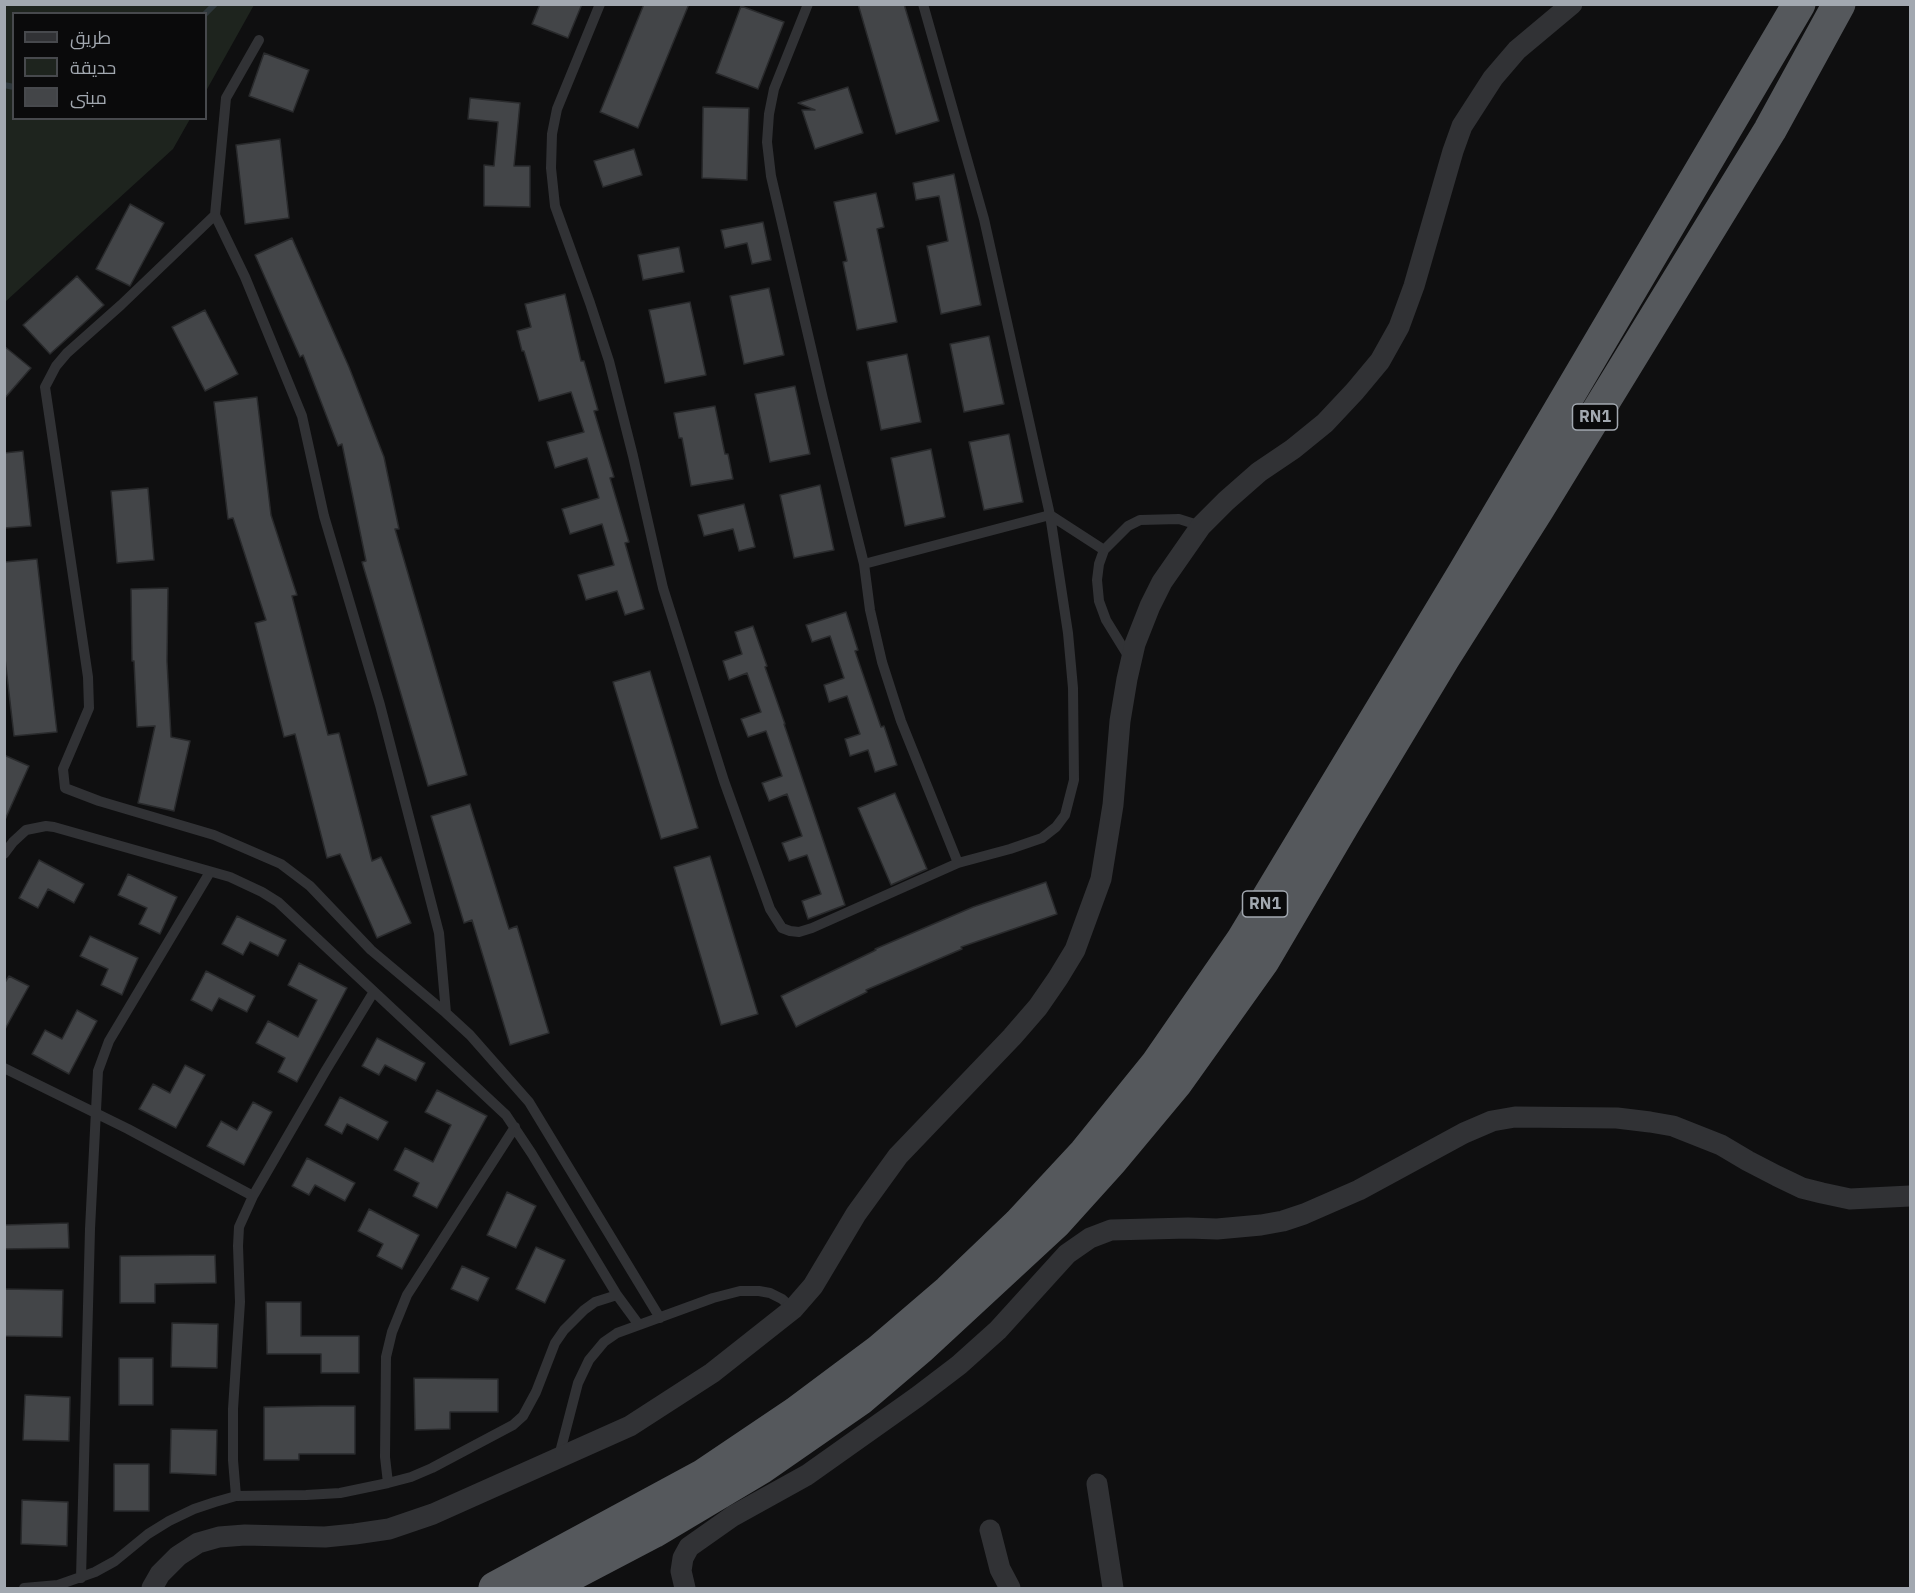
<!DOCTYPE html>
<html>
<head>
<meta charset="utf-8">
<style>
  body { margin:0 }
  #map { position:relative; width:1915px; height:1593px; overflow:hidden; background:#0f0f10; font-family:"IBM Plex Sans",Cairo,sans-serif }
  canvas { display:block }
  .frame { position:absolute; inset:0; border:6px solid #a2a8b0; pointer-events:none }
  .legend { position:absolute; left:12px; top:12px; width:195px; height:108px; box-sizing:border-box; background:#0a0a0b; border:2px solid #47494d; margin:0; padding:8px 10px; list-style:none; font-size:18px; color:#a2a8b0 }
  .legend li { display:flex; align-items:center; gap:12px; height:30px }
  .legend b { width:30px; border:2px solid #47494d }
</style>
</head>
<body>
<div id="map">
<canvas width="1915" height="1593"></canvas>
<div class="frame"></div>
<ul class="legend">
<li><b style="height:8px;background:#313235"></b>طريق</li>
<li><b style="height:16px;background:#1e241e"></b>حديقة</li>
<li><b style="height:16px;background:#434548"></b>مبنى</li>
</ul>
</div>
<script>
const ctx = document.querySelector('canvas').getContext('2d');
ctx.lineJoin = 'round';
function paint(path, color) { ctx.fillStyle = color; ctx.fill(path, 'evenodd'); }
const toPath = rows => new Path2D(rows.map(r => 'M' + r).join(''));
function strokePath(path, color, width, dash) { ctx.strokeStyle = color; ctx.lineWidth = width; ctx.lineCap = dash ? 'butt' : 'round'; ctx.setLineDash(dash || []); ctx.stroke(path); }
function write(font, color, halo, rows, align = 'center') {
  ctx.font = font + ' "IBM Plex Sans",sans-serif'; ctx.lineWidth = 4.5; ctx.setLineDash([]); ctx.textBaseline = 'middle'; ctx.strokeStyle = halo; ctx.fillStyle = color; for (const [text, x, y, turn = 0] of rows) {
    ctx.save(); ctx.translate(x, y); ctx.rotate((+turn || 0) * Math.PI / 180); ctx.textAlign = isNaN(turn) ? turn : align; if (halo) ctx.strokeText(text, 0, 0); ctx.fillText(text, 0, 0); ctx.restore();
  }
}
const green = toPath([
  [5,4,254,5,206,91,206,14,14,14,14,118,190,119,173,149,5,302]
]);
const stream = toPath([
  [205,14,215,4],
  [4,85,14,87]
]);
const building = toPath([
  [540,4,582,4,568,38,532,24,540,4],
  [644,4,689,4,638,128,600,112,644,4],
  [858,4,904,4,939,121,896,134,858,4],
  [741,6,784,22,758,89,716,73,741,6],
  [264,53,309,70,293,112,249,96,264,53],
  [848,87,863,133,815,149,802,110,815,110,798,103,848,87],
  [470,98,520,103,514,166,530,166,530,207,484,206,484,165,494,166,498,122,468,119,470,98],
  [703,107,749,108,747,180,702,178,703,107],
  [280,139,289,218,245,224,236,145,280,139],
  [634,149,642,175,603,187,594,161,634,149],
  [954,174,981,305,941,314,927,246,948,241,939,196,916,200,913,183,954,174],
  [876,193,884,227,877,229,897,322,857,330,843,262,847,261,834,202,876,193],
  [130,204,164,223,130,286,96,269,130,204],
  [763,222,771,260,752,264,747,243,725,248,721,230,763,222],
  [292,238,349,367,384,457,399,529,395,529,467,775,428,786,362,562,366,561,342,444,338,446,303,355,300,357,255,255,292,238],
  [679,247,684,272,643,280,638,255,679,247],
  [77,276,104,305,50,354,23,325,77,276],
  [769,288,784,355,744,364,730,296,769,288],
  [565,294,581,361,584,361,598,410,594,411,614,477,610,478,629,542,625,543,644,609,625,615,617,591,586,600,578,575,614,565,602,524,570,534,562,509,599,498,587,458,555,468,547,442,584,432,571,392,539,401,524,351,522,351,517,331,531,327,525,304,565,294],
  [690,302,706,375,665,383,649,310,690,302],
  [205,310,238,374,205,391,172,327,205,310],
  [989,336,1004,404,964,412,950,344,989,336],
  [4,346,31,368,4,399,4,346],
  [907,354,921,422,881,430,867,362,907,354],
  [795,386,810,454,770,462,755,394,795,386],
  [257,397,271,515,297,595,292,596,328,735,339,733,372,861,381,857,411,923,377,938,340,854,327,858,295,734,284,737,255,623,266,620,233,518,228,519,214,402,257,397],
  [715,406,725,454,728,454,733,479,691,486,682,438,679,438,674,413,715,406],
  [1009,434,1023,502,984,510,969,442,1009,434],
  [931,449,945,517,905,526,891,458,931,449],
  [23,451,31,526,4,528,4,453,23,451],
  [820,485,834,550,794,558,780,495,820,485],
  [148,488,154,560,117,563,111,491,148,488],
  [744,504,755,547,739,551,733,529,704,536,698,515,744,504],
  [37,559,57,732,14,736,4,650,4,562,37,559],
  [168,588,167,661,171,737,190,741,174,811,138,803,155,726,137,727,134,661,132,661,131,589,168,588],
  [846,612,858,650,855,651,881,727,884,726,897,765,875,772,868,750,850,756,845,739,860,734,847,696,829,702,824,685,844,678,830,636,812,642,806,625,846,612],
  [753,626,767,666,765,667,785,724,784,724,845,905,808,919,802,901,821,894,807,855,789,861,782,843,802,836,787,794,769,801,762,783,782,776,766,731,748,737,741,719,761,712,747,673,729,680,723,661,742,654,735,632,753,626],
  [650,671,698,828,661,839,613,682,650,671],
  [4,755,29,766,4,822,4,755],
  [895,793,927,869,891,885,858,808,895,793],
  [470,804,509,929,517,926,549,1033,510,1045,472,920,464,923,431,816,470,804],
  [710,856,758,1014,721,1025,674,867,710,856],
  [39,860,84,884,74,903,48,889,38,908,19,898,39,860],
  [128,874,177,897,160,934,139,924,147,908,118,895,128,874],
  [1046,882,1057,914,961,947,962,949,866,990,867,992,796,1027,781,996,876,950,875,949,973,907,1046,882],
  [237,916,286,940,278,956,250,942,243,955,222,944,237,916],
  [90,936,138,958,122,995,101,985,108,969,80,956,90,936],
  [299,963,347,988,297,1082,278,1072,285,1058,256,1043,268,1021,298,1037,317,1000,288,985,299,963],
  [206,971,255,996,247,1012,219,998,212,1011,191,1000,206,971],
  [9,976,29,986,4,1031,4,984,9,976],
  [77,1010,97,1021,69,1074,32,1054,45,1030,62,1039,77,1010],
  [377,1038,425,1063,416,1081,385,1065,379,1075,362,1066,377,1038],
  [185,1065,205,1075,176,1128,139,1109,153,1084,170,1093,185,1065],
  [437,1090,487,1116,437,1208,413,1196,419,1183,394,1170,405,1148,433,1162,451,1125,425,1112,437,1090],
  [340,1097,388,1122,378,1140,347,1124,342,1134,325,1125,340,1097],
  [253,1102,272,1112,244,1165,207,1146,221,1121,237,1130,253,1102],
  [307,1158,355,1183,345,1201,315,1185,309,1195,292,1186,307,1158],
  [507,1192,536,1206,516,1248,487,1235,507,1192],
  [369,1209,419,1235,402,1269,377,1256,383,1244,358,1231,369,1209],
  [68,1223,69,1248,4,1249,4,1225,68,1223],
  [536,1247,565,1260,545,1303,516,1289,536,1247],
  [215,1255,216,1283,155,1284,155,1303,120,1303,120,1256,215,1255],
  [462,1266,489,1278,478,1301,451,1289,462,1266],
  [4,1289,63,1290,62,1337,4,1336,4,1289],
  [266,1302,301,1302,301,1336,359,1336,359,1373,321,1373,321,1354,267,1354,266,1302],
  [172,1323,218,1324,217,1368,171,1367,172,1323],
  [119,1358,153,1358,153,1405,119,1405,119,1358],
  [414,1378,498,1379,498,1412,450,1412,450,1429,415,1430,414,1378],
  [25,1395,70,1397,69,1441,23,1440,25,1395],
  [321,1406,355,1406,355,1454,299,1454,299,1460,264,1460,264,1407,321,1406],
  [171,1429,217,1430,216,1475,170,1473,171,1429],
  [114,1464,149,1464,149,1511,114,1511,114,1464],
  [22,1500,68,1502,67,1546,21,1544,22,1500]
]);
const service = toPath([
  [600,4,557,109,552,134,551,168,555,206,590,303,609,361,633,456,663,588,724,781,770,909,782,928,790,931,799,932,812,928,958,863,1010,849,1042,838,1056,827,1065,815,1074,780,1073,688,1068,633,1050,515,984,219,923,4],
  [808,4,774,89,769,114,767,142,771,176,823,399,864,564,870,610,882,662,901,721,958,863],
  [259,40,226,98,215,215,245,277,302,416,324,516,380,705,439,933,446,1013,470,1035,529,1102,660,1318],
  [215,215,121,305,67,353,56,366,45,387,88,677,89,708,63,769,65,788,99,801,214,835,281,864,310,886,371,950,446,1013],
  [864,564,1050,515,1104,550],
  [1130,659,1106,620,1099,601,1097,580,1099,564,1104,550,1128,526,1140,520,1179,519,1201,526],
  [4,854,13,842,26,830,46,826,54,827,230,877,262,892,278,902,506,1115,532,1154,617,1295,639,1325,713,1298,740,1291,759,1291,770,1293,782,1299,793,1309],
  [4,1068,128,1129,253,1196],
  [559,1456,578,1383,589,1360,604,1342,617,1333,639,1325],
  [388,1483,385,1457,386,1357,392,1332,407,1295,515,1127],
  [236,1496,233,1460,233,1409,240,1302,238,1246,239,1227,253,1196,326,1070,373,993],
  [81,1578,90,1229,98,1071,109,1041,210,872],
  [24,1588,58,1585,95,1572,115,1561,148,1534,169,1521,194,1509,215,1502,236,1496,306,1495,340,1493,388,1483,411,1477,432,1468,513,1425,523,1416,536,1392,555,1343,564,1330,584,1310,595,1302,617,1295]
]);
const minor = toPath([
  [1097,1484,1113,1588],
  [990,1530,1000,1569,1010,1588],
  [152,1588,160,1574,178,1556,198,1543,219,1537,245,1535,325,1537,355,1534,389,1529,433,1514,630,1426,712,1373,793,1309,813,1286,856,1214,898,1156,1012,1037,1038,1007,1058,978,1075,950,1101,879,1113,805,1120,721,1127,679,1135,644,1150,606,1162,582,1201,526,1226,501,1259,472,1293,449,1325,423,1355,391,1380,361,1399,327,1414,286,1453,151,1462,126,1493,78,1517,50,1572,4],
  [685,1588,681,1571,683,1558,689,1547,733,1516,807,1475,917,1397,959,1365,998,1330,1067,1254,1090,1238,1111,1230,1188,1228,1217,1229,1261,1225,1283,1221,1304,1214,1359,1190,1464,1133,1492,1121,1515,1117,1617,1118,1650,1122,1673,1126,1721,1145,1748,1161,1777,1176,1802,1188,1822,1193,1850,1199,1910,1196]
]);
const trunk = toPath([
  [495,1588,704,1475,796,1413,879,1351,949,1291,1019,1224,1085,1153,1157,1064,1242,941,1465,571,1799,4],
  [546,1588,653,1532,762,1467,860,1399,921,1347,1055,1223,1111,1161,1176,1083,1263,961,1343,825,1443,659,1538,509,1770,130,1839,4]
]);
const shields = [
  [1595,417,45],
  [1265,904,45]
];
const shieldNames = [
  ["RN1",1595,417],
  ["RN1",1265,904]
];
paint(green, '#1e241e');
strokePath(stream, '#2e373b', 6);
paint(building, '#434548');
strokePath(building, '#292a2c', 1.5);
strokePath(service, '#313235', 10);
strokePath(minor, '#313235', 21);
strokePath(trunk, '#55585c', 33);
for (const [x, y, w] of shields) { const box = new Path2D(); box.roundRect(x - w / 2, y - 13, w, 26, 4.5); ctx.fillStyle = '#0a0a0b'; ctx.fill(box); strokePath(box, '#a2a8b0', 1.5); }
write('bold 16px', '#a2a8b0', null, shieldNames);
</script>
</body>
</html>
